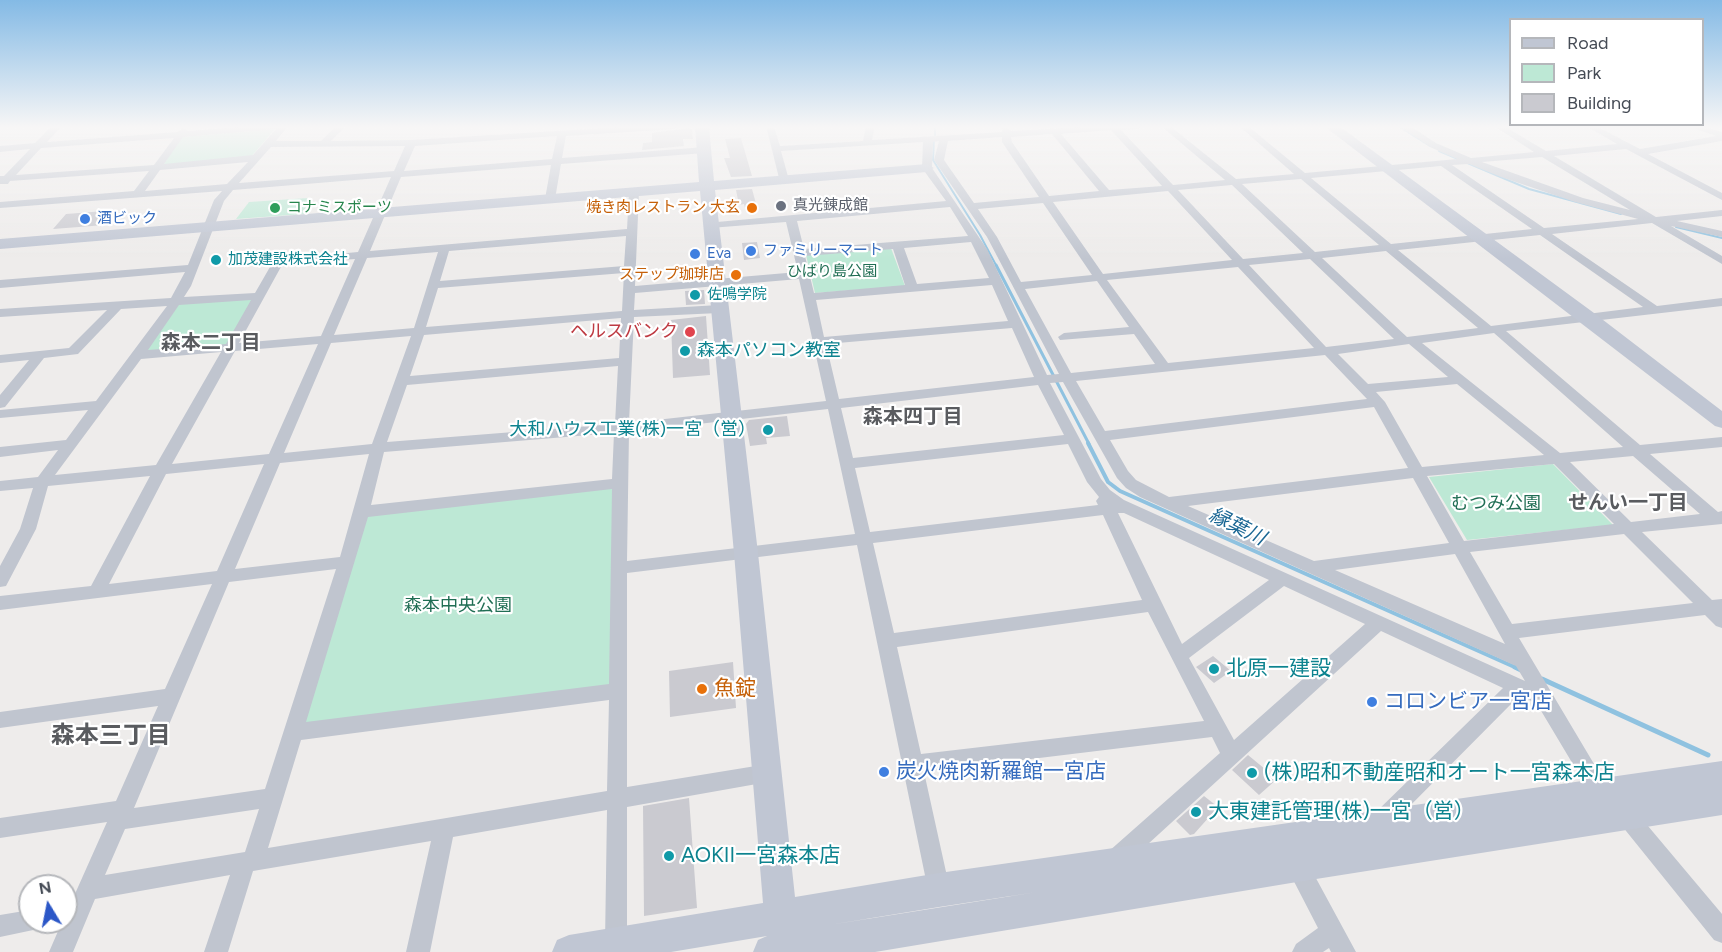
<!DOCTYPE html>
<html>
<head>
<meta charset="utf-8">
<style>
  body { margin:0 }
  #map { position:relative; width:1722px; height:952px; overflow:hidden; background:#eeeceb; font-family:Figtree,sans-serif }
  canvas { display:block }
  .legend { position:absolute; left:1509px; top:18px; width:195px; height:108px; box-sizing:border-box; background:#fff; border:2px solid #b5b7bb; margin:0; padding:8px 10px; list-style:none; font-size:18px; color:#464c56 }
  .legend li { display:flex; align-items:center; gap:12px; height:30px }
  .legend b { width:30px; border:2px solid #b5b7bb }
  .north { position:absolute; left:18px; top:874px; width:60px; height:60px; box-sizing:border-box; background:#fff; border:2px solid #b5b7bb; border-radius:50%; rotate:350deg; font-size:16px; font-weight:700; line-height:24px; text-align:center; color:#464c56 }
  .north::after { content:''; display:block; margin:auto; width:21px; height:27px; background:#2c57c7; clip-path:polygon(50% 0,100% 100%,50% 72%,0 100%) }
</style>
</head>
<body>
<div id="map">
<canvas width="1722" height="952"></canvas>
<ul class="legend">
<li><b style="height:8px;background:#c0c6d3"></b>Road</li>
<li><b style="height:16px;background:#bde8d5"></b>Park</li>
<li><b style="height:16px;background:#cacad0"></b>Building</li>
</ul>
<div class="north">N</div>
</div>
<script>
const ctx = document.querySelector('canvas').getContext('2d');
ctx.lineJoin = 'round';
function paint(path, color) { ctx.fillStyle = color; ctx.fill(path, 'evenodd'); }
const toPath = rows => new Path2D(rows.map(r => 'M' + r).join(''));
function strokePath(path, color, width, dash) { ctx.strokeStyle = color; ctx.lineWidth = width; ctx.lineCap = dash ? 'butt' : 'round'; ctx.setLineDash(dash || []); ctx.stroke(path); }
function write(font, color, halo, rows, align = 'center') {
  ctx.font = font + ' Figtree,"Noto Sans JP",sans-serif'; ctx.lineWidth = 4.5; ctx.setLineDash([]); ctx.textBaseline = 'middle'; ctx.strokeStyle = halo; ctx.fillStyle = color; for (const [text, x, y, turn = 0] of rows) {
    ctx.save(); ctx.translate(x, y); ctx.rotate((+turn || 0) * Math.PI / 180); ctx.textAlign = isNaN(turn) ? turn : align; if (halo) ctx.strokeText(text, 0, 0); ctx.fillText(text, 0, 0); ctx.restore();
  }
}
const green = toPath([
  [275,129,251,157,163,165,182,137],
  [308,198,304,214,236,219,249,202],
  [891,248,905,286,815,293,806,255],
  [253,298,229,345,145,352,179,304],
  [1553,464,1613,525,1467,540,1429,477],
  [620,483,618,691,293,732,368,511]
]);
const streamFar3 = toPath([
  [935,126,935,135],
  [1398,126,1430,146],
  [934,139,933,160,980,235,997,267],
  [1439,151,1529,189,1621,214],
  [1676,227,1722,238]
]);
const streamFar2 = toPath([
  [996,265,1089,444]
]);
const streamFar1 = toPath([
  [1088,443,1108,482,1120,491,1519,669]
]);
const stream = toPath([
  [1515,667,1521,670],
  [1542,679,1708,755]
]);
const building = toPath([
  [689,128,692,129,693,139,683,139,684,146,642,150,643,143,652,142,652,133],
  [741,138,752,176,731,177,724,158,730,158,725,139],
  [752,189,758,211,746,212,744,204,739,205,736,190],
  [117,210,105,225,53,229,66,214],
  [757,242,760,258,744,260,742,243],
  [704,290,705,304,686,305,685,291],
  [706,316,710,375,673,378,671,320],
  [787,416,790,436,766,438,767,444,750,446,746,424,749,420],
  [1213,656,1231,671,1214,683,1196,667],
  [733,662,736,708,670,717,669,671],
  [1248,755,1277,779,1259,795,1232,770],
  [1204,796,1218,807,1194,834,1190,835,1176,821],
  [689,798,697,908,644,916,643,806]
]);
const street = toPath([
  [52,126,62,126,47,142,178,132,183,128,188,131,254,126,288,126,276,141,321,141,336,126,346,126,331,141,411,140,637,126,678,126,674,129,566,136,562,158,705,147,710,150,705,153,561,164,555,199,550,202,545,199,551,165,401,177,370,251,627,229,629,192,634,189,639,192,635,286,798,272,786,222,710,228,705,225,706,223,946,201,922,168,923,142,781,151,789,180,780,182,766,126,774,126,780,146,863,141,866,126,875,126,872,140,1002,132,1003,127,1006,126,1011,131,1100,126,1142,126,1138,129,1121,130,1173,185,1225,180,1161,126,1170,126,1236,179,1294,174,1239,126,1248,126,1305,173,1457,159,1430,147,1400,126,1410,126,1436,143,1471,158,1534,152,1494,126,1504,126,1546,151,1617,144,1586,126,1596,126,1640,149,1716,136,1688,126,1701,126,1722,132,1722,141,1648,154,1722,193,1722,200,1626,149,1554,156,1656,217,1722,210,1722,216,1677,221,1722,231,1722,237,1671,226,1722,256,1722,264,1652,223,1552,234,1657,306,1722,298,1722,306,1506,331,1640,445,1722,437,1722,447,1650,454,1718,512,1722,511,1722,524,1642,532,1712,600,1722,599,1722,628,1716,626,1705,615,1519,638,1597,769,1614,787,1617,794,1614,801,1607,803,1600,801,1583,781,1537,704,1520,695,1388,828,1381,831,1374,828,1371,821,1374,814,1503,688,1381,631,1124,866,1116,870,1108,866,1105,859,1108,852,1220,753,1212,737,924,772,950,890,947,898,939,901,931,898,928,890,857,545,627,573,627,787,768,764,775,767,778,773,775,779,768,782,627,807,627,943,624,951,610,952,605,943,607,810,453,837,430,952,406,952,431,841,253,871,228,952,204,952,230,875,95,899,73,952,49,952,62,922,66,922,66,914,107,822,0,838,0,818,116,801,158,706,0,728,0,712,165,689,212,584,0,610,0,596,91,586,150,476,48,486,36,529,6,586,0,587,0,566,20,529,33,488,0,491,0,481,38,477,58,450,0,457,0,447,66,440,88,410,0,418,0,410,96,401,167,306,121,309,78,354,44,358,5,407,0,408,0,395,29,360,0,363,0,355,69,348,107,310,0,317,0,309,171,298,185,272,0,288,0,280,188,265,214,200,222,191,0,208,0,202,134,191,149,171,10,181,8,184,0,184,0,176,4,176,30,149,0,152,0,146,35,143,52,126],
  [276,129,253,155,164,164,183,137,276,129],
  [1111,130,1162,186,1109,190,1061,134,1111,130],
  [1052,134,1099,191,1049,196,1012,142,1011,137,1052,134],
  [557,136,552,159,404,171,415,146,557,136],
  [1002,137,1002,142,1039,197,974,203,944,160,948,141,1002,137],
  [174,138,154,165,16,175,41,148,174,138],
  [939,141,934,160,987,237,1059,374,1047,375,987,249,932,168,933,142,939,141],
  [405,146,394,171,239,183,271,147,405,146],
  [1542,157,1630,210,1583,198,1482,162,1542,157],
  [248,162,227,184,145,191,160,170,248,162],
  [1469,164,1501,177,1575,202,1638,219,1544,228,1452,165,1469,164],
  [1441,166,1532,229,1391,244,1311,178,1441,166],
  [391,177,358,252,274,260,255,293,184,297,191,286,224,201,233,190,391,177],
  [1301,179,1379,245,1315,252,1242,184,1301,179],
  [1232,185,1303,253,1243,259,1178,190,1232,185],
  [1168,191,1232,260,1103,274,1053,202,1168,191],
  [1043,203,1092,275,1021,282,997,237,978,209,1043,203],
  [950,207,968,236,804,249,797,221,950,207],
  [1540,235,1643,307,1491,326,1398,250,1540,235],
  [626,236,624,266,440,281,449,251,626,236],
  [971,242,989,278,917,284,904,248,971,242],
  [893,249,905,285,814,293,805,256,893,249],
  [1386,251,1478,328,1407,337,1322,258,1386,251],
  [438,252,414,328,334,335,367,258,438,252],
  [355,259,321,336,239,343,282,265,355,259],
  [1310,259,1394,339,1326,347,1249,265,1310,259],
  [1238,267,1314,348,1168,363,1107,280,1238,267],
  [624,273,622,311,426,327,438,288,624,273],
  [799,279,826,401,629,423,634,317,719,313,725,309,719,305,634,310,635,293,799,279],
  [1097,281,1129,327,1064,333,1058,337,1060,340,1134,334,1155,364,1071,373,1025,289,1097,281],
  [992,285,1008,321,824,337,816,300,992,285],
  [251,300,226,344,148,350,179,305,251,300],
  [621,318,619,358,410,376,424,335,621,318],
  [1012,328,1034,377,839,399,826,344,1012,328],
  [1494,333,1623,447,1560,453,1422,343,1494,333],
  [411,336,372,444,284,453,331,343,411,336],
  [318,344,269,454,172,464,235,351,318,344],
  [1409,344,1448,377,1368,384,1338,354,1409,344],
  [221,352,156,465,55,475,141,359,221,352],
  [1325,355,1367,399,1105,431,1076,381,1325,355],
  [618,366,615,424,387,442,407,385,618,366],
  [1063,382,1117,478,1126,488,1140,497,1516,666,1525,681,1124,500,1110,490,1101,479,1050,383,1063,382],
  [1457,384,1544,455,1422,467,1385,402,1376,392,1457,384],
  [1038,385,1064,435,853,458,841,408,1038,385],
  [1374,407,1408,468,1169,497,1136,480,1128,471,1110,440,1374,407],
  [828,409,855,534,627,561,629,432,828,409],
  [614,433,612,479,371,505,384,452,614,433],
  [1068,444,1087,482,1099,497,1096,501,1098,505,870,532,855,468,1068,444],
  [369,454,340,557,235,569,280,463,369,454],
  [1633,456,1700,514,1631,522,1570,462,1633,456],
  [264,464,217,571,109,584,166,474,264,464],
  [1554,464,1614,524,1464,541,1427,476,1554,464],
  [1413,478,1449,543,1314,561,1188,506,1413,478],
  [612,489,609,684,306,722,368,517,612,489],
  [1118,513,1124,513,1269,580,1182,644,1118,513],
  [1103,515,1142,600,894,633,873,543,1103,515],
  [1624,534,1693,603,1512,624,1470,552,1624,534],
  [1455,554,1505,644,1335,570,1455,554],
  [336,569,265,789,134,808,229,582,336,569],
  [1284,586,1365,624,1234,740,1189,658,1284,586],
  [1148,612,1204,721,921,754,897,647,1148,612],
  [609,700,607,791,268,848,301,740,609,700],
  [259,809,245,852,105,875,125,829,259,809],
  [1625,804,1632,807,1722,914,1722,943,1714,940,1618,821,1615,814,1618,807,1625,804],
  [1297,855,1305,858,1356,952,1331,952,1329,948,1323,952,1292,952,1296,944,1318,928,1286,866,1289,858,1297,855],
  [30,910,30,922,41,922,38,929,0,937,0,915,30,910]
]);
const secondary = toPath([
  [695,126,709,126,714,181,927,164,934,168,927,172,715,190,758,553,795,897,939,873,1722,761,1722,815,1297,882,875,952,753,952,758,940,767,936,671,952,552,952,557,940,569,935,763,903,734,553,700,191,0,249,0,239,699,182,695,126],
  [1037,892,829,925,939,907,1037,892],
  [1324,126,1339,126,1594,313,1722,411,1722,428,1715,426,1324,126]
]);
const markers = [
  [781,206,6,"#6b7280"],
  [275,208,6,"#2e9e5b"],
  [752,208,6,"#e8710a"],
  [85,219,6,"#3f7fe0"],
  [751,251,6,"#3f7fe0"],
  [695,254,6,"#3f7fe0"],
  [216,260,6,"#0f9aa8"],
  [736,275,6,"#e8710a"],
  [695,295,6,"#0f9aa8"],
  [690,332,6,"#e0444e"],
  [685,351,6,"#0f9aa8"],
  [768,430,6,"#0f9aa8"],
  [1214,669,6,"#0f9aa8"],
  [702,689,6,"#e8710a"],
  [1372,702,6,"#3f7fe0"],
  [884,772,6,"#3f7fe0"],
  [1252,773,6,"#0f9aa8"],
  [1196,812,6,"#0f9aa8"],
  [669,856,6,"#0f9aa8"]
];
const farWorshipnames = [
  ["真光錬成館",793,206]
];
const farLeisurenames = [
  ["コナミスポーツ",287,208]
];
const farFoodnames = [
  ["焼き肉レストラン 大玄",740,208],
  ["ステップ珈琲店",724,275]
];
const farShopnames = [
  ["酒ビック",97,219],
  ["ファミリーマート",763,251],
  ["Eva",707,254]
];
const farCulturenames = [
  ["加茂建設株式会社",228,260],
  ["佐鳴学院",707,295]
];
const farParknames = [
  ["ひばり島公園",832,272]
];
const healthNames = [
  ["ヘルスバンク",678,332]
];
const cultureNames = [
  ["森本パソコン教室",697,351],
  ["大和ハウス工業(株)一宮（営）",756,430,"right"]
];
const parkNames = [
  ["むつみ公園",1496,504],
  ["森本中央公園",458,606]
];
const neighbourhoodNames = [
  ["森本二丁目",211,343],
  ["森本四丁目",913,417],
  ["せんい一丁目",1628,503]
];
const waterNames = [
  ["縁葉川",1237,527,26]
];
const nearCulturenames = [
  ["北原一建設",1226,669],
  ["(株)昭和不動産昭和オート一宮森本店",1264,773],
  ["大東建託管理(株)一宮（営）",1208,812],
  ["AOKII一宮森本店",681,856]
];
const nearFoodnames = [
  ["魚錠",714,689]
];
const nearShopnames = [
  ["コロンビア一宮店",1384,702],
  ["炭火焼肉新羅館一宮店",896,772]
];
const nearNeighbourhoodnames = [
  ["森本三丁目",111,736]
];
paint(green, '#bde8d5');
strokePath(streamFar3, '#8fc2e0', 2);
strokePath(streamFar2, '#8fc2e0', 3);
strokePath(streamFar1, '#8fc2e0', 4);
strokePath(stream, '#8fc2e0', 5);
paint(building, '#cacad0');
paint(street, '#c0c5cf');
paint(secondary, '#c0c6d3');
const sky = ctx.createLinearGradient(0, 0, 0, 259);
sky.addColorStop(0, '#84bae5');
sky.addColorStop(0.49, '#f7f6f6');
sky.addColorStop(1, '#f7f6f600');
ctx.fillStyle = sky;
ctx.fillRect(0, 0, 1722, 259);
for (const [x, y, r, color] of markers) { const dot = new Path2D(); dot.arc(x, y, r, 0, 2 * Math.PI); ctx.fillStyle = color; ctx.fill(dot); strokePath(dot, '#fff', 2); }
write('15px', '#5b616d', '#fff', farWorshipnames, 'left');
write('15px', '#27864d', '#fff', farLeisurenames, 'left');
write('15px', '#c56008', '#fff', farFoodnames, 'right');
write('15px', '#366cbe', '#fff', farShopnames, 'left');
write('15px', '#0d838f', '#fff', farCulturenames, 'left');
write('15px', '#206e54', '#fff', farParknames);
write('18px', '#be3a42', '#fff', healthNames, 'right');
write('18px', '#0d838f', '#fff', cultureNames, 'left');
write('18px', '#206e54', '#fff', parkNames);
write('bold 20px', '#595b5f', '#fff', neighbourhoodNames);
write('italic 20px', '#1b6794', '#fff', waterNames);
write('21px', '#0d838f', '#fff', nearCulturenames, 'left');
write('21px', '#c56008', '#fff', nearFoodnames, 'left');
write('21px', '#366cbe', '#fff', nearShopnames, 'left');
write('bold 24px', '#595b5f', '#fff', nearNeighbourhoodnames);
</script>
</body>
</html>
